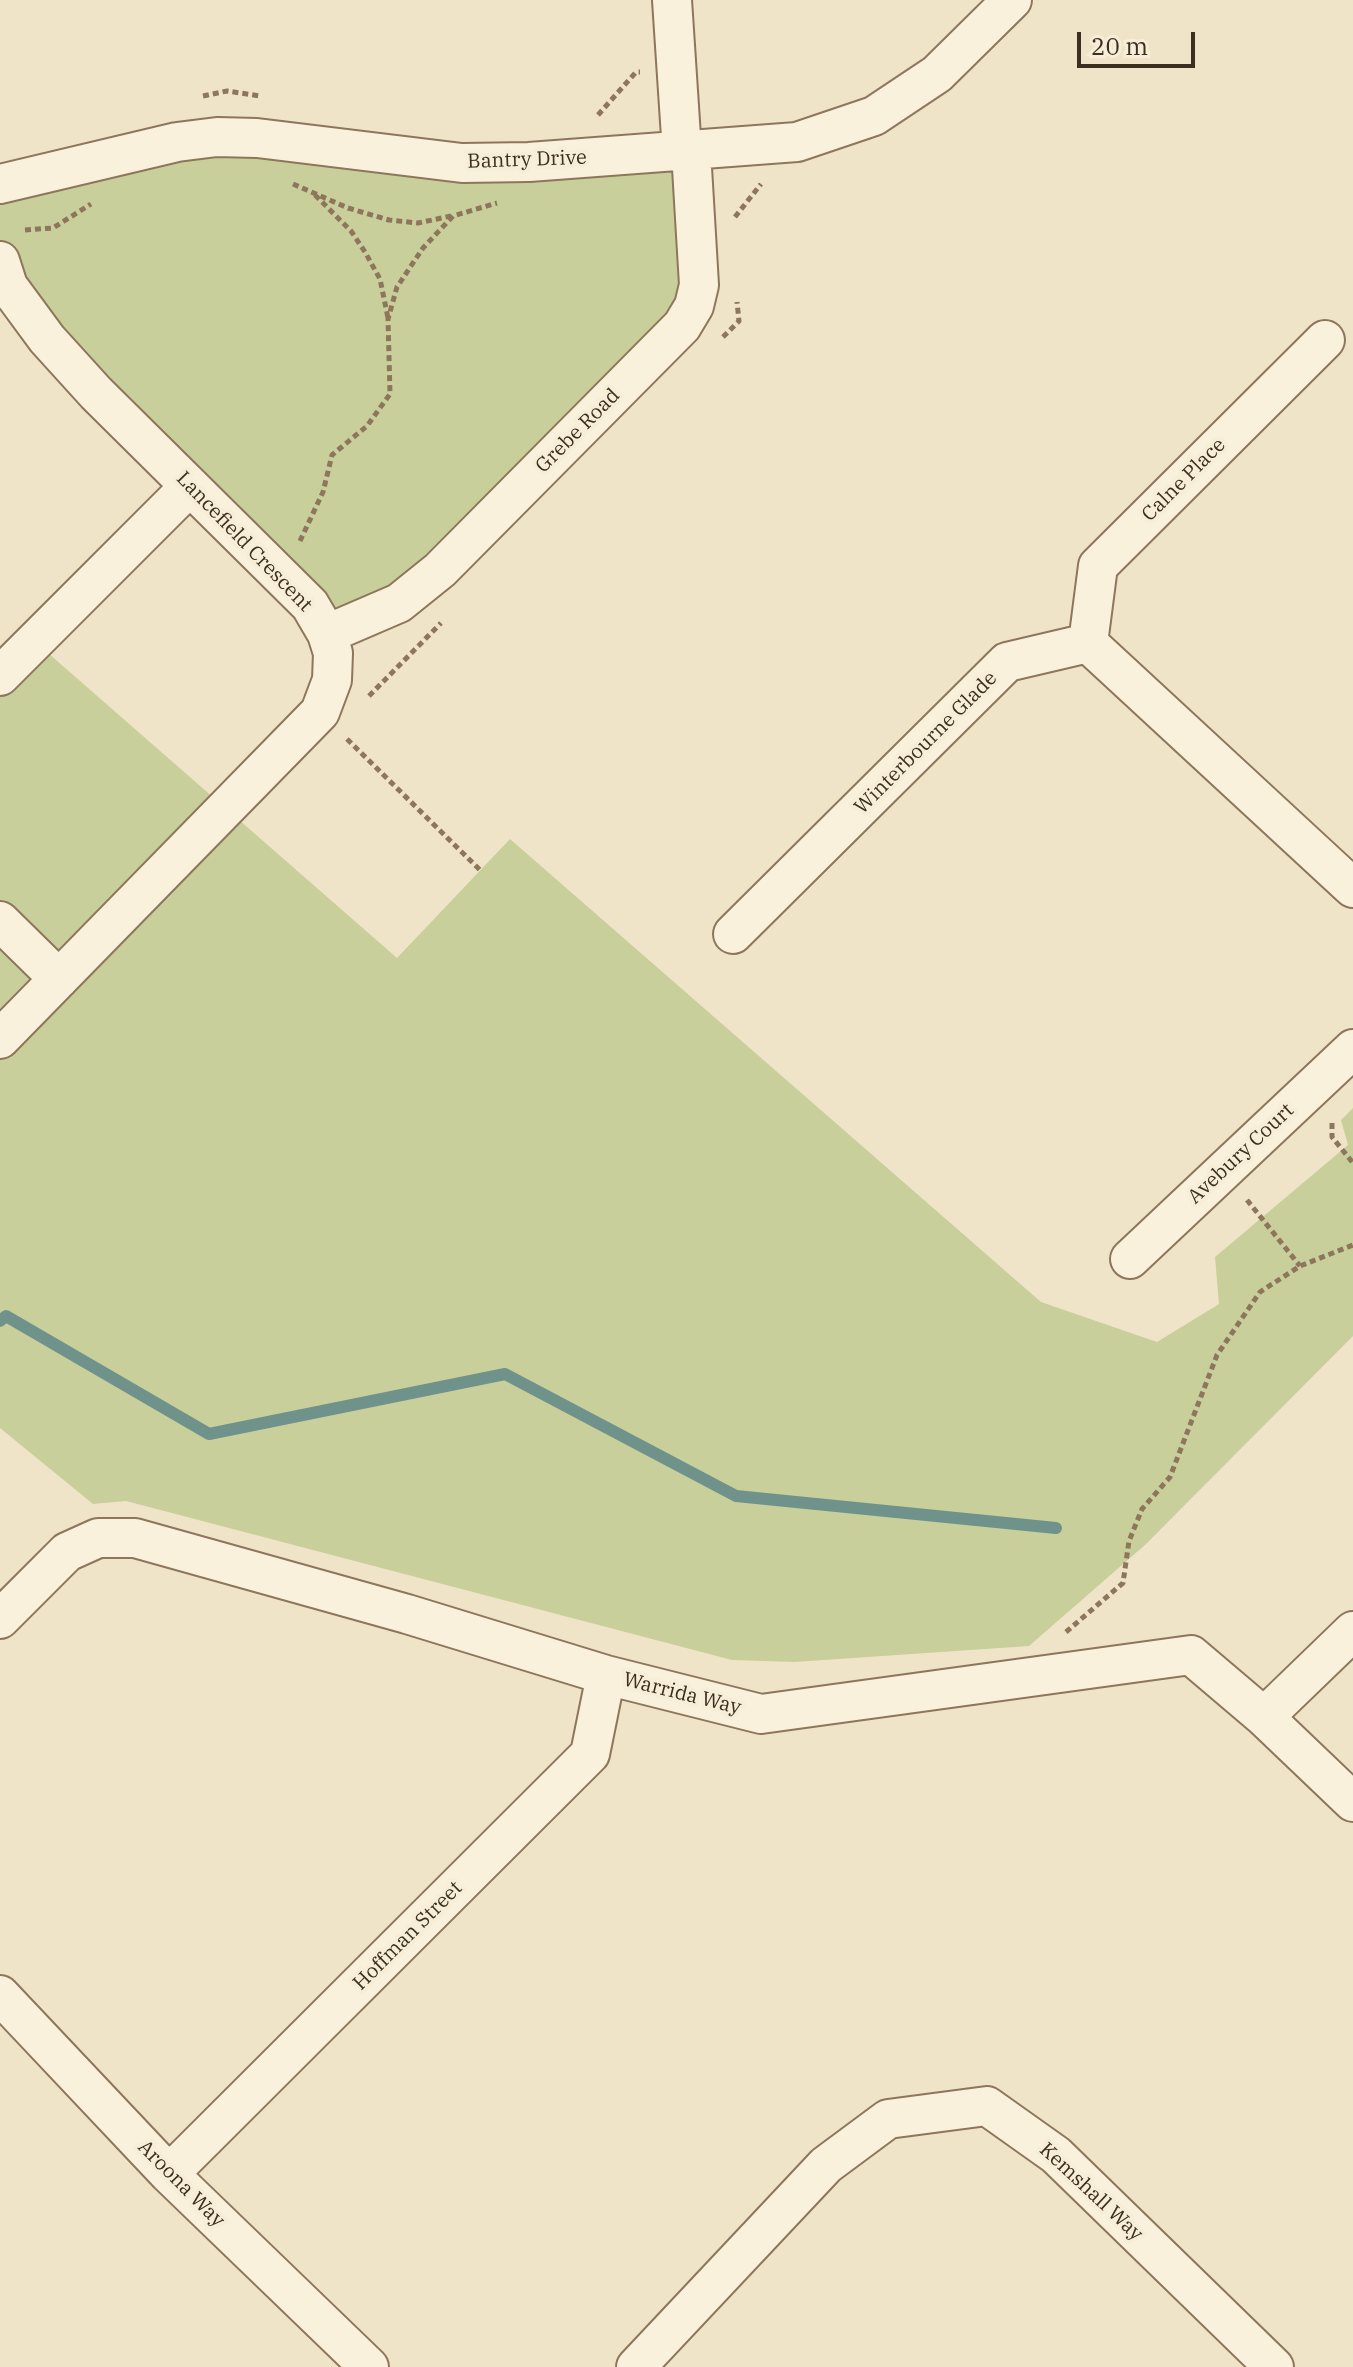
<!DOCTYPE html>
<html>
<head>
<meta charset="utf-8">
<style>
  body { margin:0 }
  #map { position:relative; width:1353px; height:2367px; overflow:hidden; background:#f0e4c8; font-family:"IBM Plex Serif",serif }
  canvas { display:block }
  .scale { position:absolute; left:1077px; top:32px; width:118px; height:36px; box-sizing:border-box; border:4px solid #3d2e20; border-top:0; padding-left:10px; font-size:24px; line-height:28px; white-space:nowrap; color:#3d2e20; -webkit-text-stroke:6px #f7eed8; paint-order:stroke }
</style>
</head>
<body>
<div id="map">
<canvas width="1353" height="2367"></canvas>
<div class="scale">20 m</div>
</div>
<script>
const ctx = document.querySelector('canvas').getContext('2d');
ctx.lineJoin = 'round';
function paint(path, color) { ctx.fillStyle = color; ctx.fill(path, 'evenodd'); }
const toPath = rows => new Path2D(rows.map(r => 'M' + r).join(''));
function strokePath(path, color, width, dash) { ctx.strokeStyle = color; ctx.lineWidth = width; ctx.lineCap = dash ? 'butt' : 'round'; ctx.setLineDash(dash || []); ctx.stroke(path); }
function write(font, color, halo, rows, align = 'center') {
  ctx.font = font + ' "IBM Plex Serif",serif'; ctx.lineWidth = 8; ctx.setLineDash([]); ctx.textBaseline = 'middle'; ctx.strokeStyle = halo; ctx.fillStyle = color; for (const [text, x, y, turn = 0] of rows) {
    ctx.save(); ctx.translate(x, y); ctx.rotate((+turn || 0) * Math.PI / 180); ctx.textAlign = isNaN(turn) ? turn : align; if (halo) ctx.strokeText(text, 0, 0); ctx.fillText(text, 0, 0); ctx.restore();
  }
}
const green = toPath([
  [229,137,691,151,699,285,380,611,327,634,0,261,0,184],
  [32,639,397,958,510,839,1041,1302,1157,1342,1219,1304,1215,1257,1348,1145,1341,1120,1353,1108,1353,1336,1145,1545,1029,1646,795,1662,732,1660,126,1501,93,1504,0,1428,0,669]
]);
const stream = toPath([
  [0,1321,6,1316,209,1434,505,1374,736,1496,1056,1528]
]);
const path = toPath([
  [203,96,227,91,260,96],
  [598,115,636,72,640,72],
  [293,184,348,208,389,220,418,223,451,216],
  [315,195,351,231,365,252,380,279,388,318],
  [735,217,761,184],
  [25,230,53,228,91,204],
  [723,337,739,321,737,302],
  [300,541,323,492,332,455,367,426,390,394,388,319,397,287,423,248,453,216,497,203],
  [369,696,441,623],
  [347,739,480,870],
  [1332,1123,1332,1137,1353,1163],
  [1247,1200,1300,1266],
  [1066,1632,1123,1583,1129,1541,1142,1509,1170,1477,1217,1355,1260,1292,1300,1266,1353,1245]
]);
const minor = toPath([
  [672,0,682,152],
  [0,184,177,142,217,137,257,138,462,163,529,162,797,142,874,116,937,74,1012,0],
  [0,261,8,286,47,339,96,393,310,605,327,634,333,653,332,680,320,712,0,1039],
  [327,634,399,603,440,570,682,326,694,306,699,285,691,151],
  [1088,643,1098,566,1325,340],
  [0,676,190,486],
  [0,921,59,979],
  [733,934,1007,662,1088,643,1353,888],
  [1130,1259,1353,1049],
  [0,1619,67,1552,98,1538,135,1538,407,1614,606,1675,761,1714,1191,1655,1264,1717,1353,1802],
  [1264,1717,1353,1631],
  [0,1995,169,2174,369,2367],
  [169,2174,590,1754,606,1675],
  [636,2367,826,2165,888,2119,987,2106,1056,2155,1274,2367]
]);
const streetNames = [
  ["Bantry Drive",527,160,-2],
  ["Grebe Road",578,431,-45],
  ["Calne Place",1184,480,-45],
  ["Lancefield Crescent",244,542,46],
  ["Winterbourne Glade",926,743,-45],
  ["Avebury Court",1241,1154,-43],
  ["Warrida Way",682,1694,14],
  ["Hoffman Street",408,1936,-45],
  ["Aroona Way",181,2184,45],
  ["Kemshall Way",1091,2192,43]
];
paint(green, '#c9cf9b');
strokePath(stream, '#6f938a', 12);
strokePath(minor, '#8d765c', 42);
strokePath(path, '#8d765c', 5, [6, 4]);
strokePath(minor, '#faf1dc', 38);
write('20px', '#3d2e20', '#f7eed8', streetNames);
</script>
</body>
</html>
